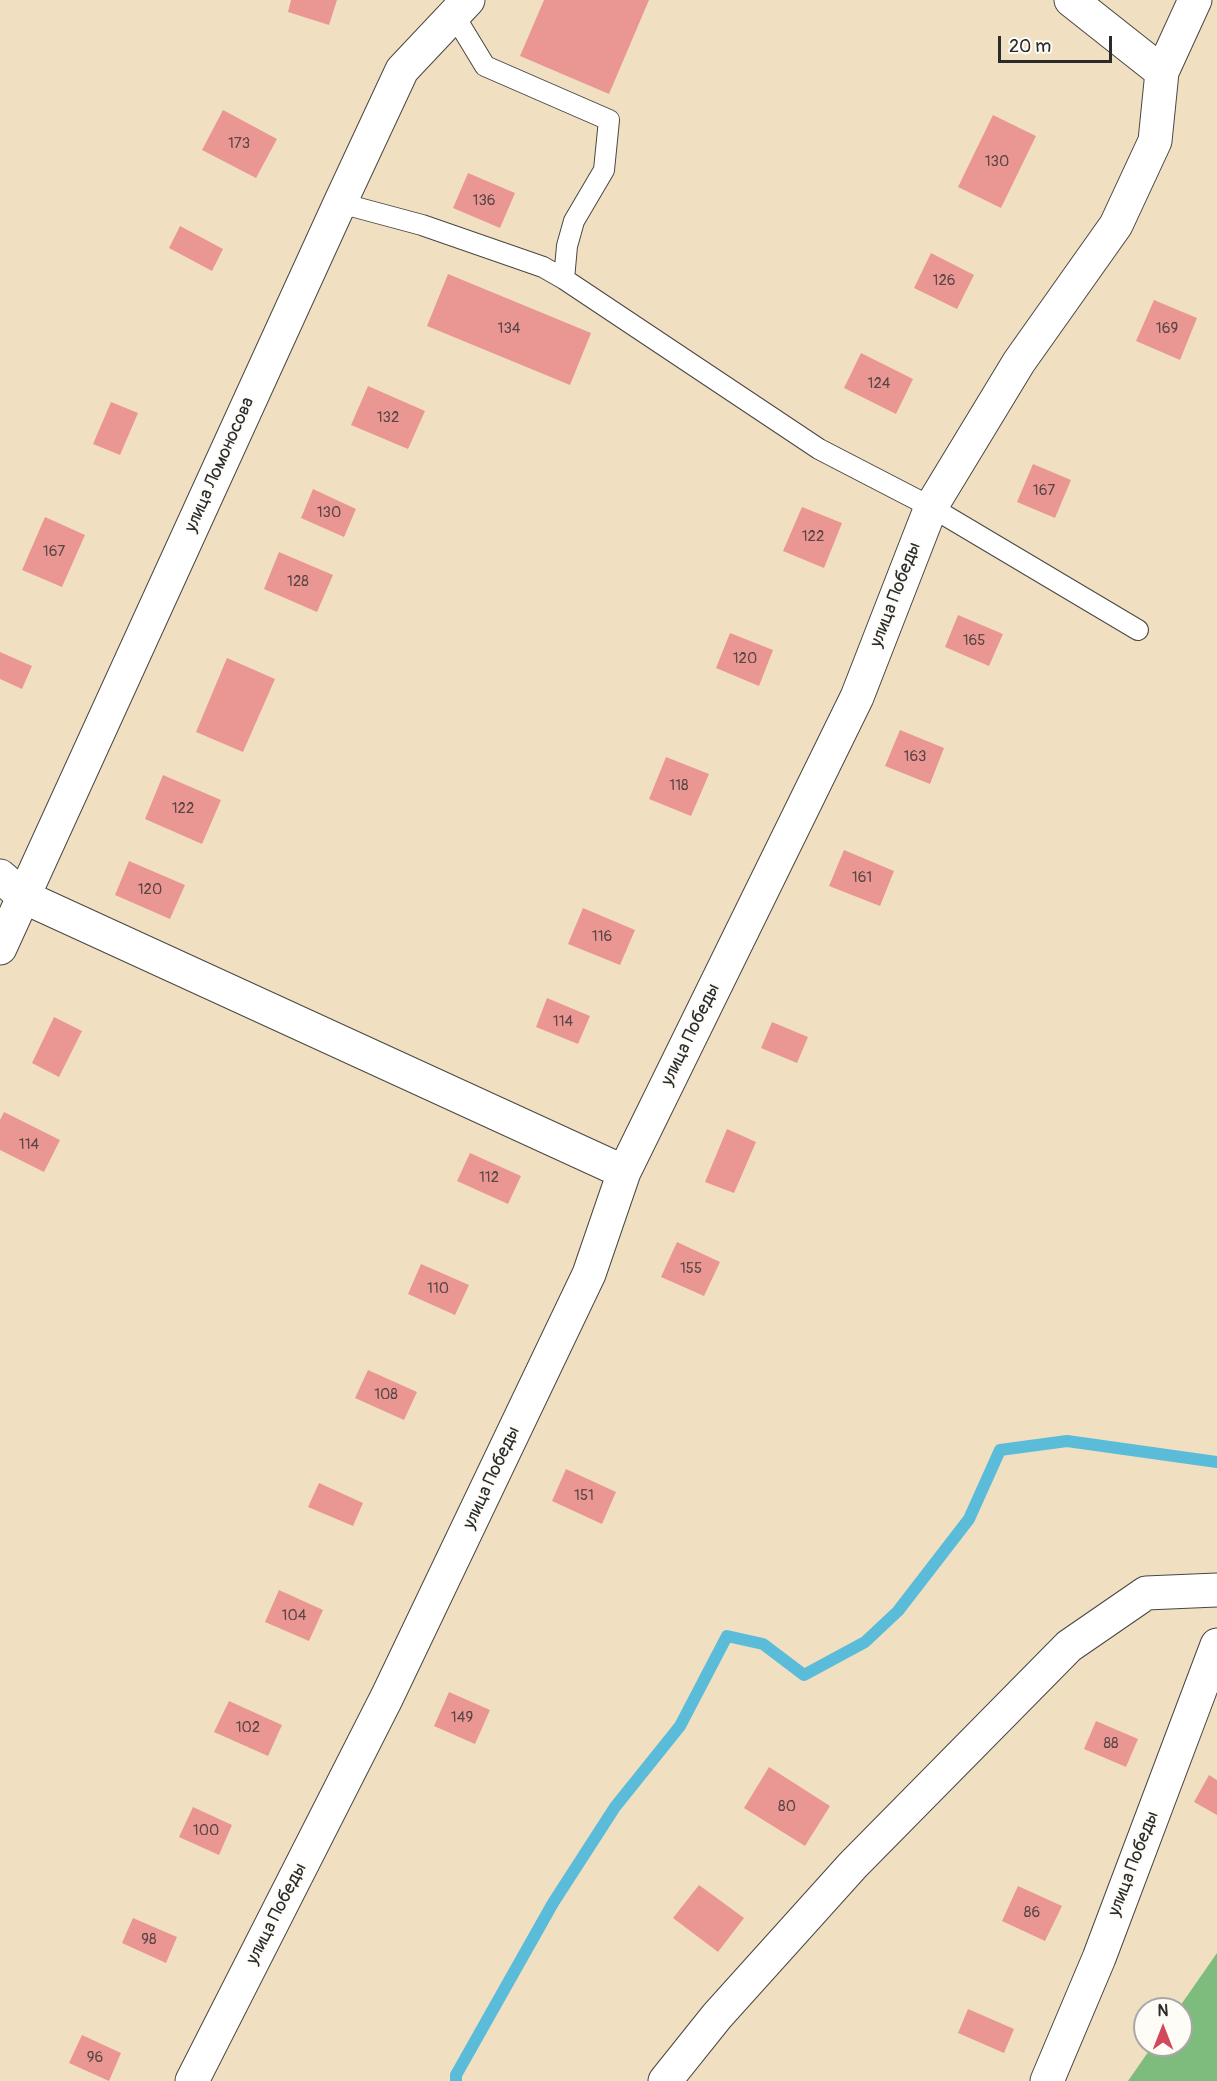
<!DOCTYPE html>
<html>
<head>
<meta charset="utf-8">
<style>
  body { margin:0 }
  #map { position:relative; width:1217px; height:2081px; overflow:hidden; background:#f0e0c1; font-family:Pangolin,sans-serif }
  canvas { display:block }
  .north { position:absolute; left:1133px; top:1997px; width:60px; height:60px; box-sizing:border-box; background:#fdfcf7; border:2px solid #a9a8a5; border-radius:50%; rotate:0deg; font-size:16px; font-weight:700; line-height:24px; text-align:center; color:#2b2b2b }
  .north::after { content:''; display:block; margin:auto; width:21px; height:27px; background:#d1495b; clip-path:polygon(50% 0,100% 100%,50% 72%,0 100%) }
  .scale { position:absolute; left:998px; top:36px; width:114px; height:27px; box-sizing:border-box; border:3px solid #2b2b2b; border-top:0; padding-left:8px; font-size:18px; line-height:21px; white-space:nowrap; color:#2b2b2b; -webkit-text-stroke:4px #fdfcf7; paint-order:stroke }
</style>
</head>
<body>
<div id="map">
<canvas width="1217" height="2081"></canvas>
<div class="north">N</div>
<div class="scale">20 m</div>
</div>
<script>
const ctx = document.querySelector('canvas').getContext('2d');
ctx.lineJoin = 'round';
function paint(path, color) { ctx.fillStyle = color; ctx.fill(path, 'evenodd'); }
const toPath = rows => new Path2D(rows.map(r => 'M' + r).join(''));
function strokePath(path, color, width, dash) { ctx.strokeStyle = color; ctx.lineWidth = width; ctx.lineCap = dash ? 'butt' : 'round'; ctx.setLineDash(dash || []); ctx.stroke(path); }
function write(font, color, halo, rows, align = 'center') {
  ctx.font = font + ' Pangolin,sans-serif'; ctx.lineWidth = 4.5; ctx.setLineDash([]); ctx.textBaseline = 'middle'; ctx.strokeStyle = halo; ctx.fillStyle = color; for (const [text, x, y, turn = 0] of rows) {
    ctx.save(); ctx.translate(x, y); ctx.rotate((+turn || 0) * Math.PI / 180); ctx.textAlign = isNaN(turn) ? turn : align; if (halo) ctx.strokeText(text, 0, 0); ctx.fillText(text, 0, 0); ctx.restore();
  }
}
const forest = toPath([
  [1217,1953,1217,2081,1128,2081,1153,2045,1181,2045,1181,2009,1178,2009]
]);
const stream = toPath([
  [456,2081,456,2075,553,1903,615,1807,680,1726,727,1636,763,1644,804,1675,865,1642,898,1611,969,1519,1000,1450,1067,1441,1217,1462]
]);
const building = toPath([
  [291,0,337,0,329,25,288,12],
  [544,0,649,0,609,94,520,56],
  [223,110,277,139,256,178,202,150],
  [993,115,1036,136,1001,208,958,187],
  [468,173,515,193,500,228,453,208],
  [180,226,223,249,212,271,169,248],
  [931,253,974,275,957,309,914,288],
  [448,274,591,333,570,385,427,326],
  [1154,300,1197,318,1180,360,1136,341],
  [861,353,913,379,896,414,844,388],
  [368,386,425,411,408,449,351,425],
  [111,402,138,413,120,455,93,444],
  [1033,464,1071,480,1055,518,1017,502],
  [313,489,356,509,344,537,301,518],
  [802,507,842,523,824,568,783,551],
  [45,517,85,535,62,587,22,570],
  [279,552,333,575,317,612,264,589],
  [958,615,1003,634,989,666,945,647],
  [730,633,773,650,759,686,716,668],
  [0,652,32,666,22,689,0,679],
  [227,658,275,679,243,752,196,732],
  [900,730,944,748,930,784,885,766],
  [666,757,709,774,691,816,649,799],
  [163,775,221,800,202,844,145,819],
  [844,850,894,871,880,906,829,886],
  [129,861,185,885,170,919,115,895],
  [583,908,635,930,620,965,568,944],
  [547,998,590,1016,578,1044,536,1027],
  [54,1017,82,1031,59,1077,32,1063],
  [772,1022,808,1037,797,1063,761,1048],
  [4,1112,60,1140,44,1172,0,1150,0,1120],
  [727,1129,756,1142,734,1193,705,1182],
  [470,1153,521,1176,508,1204,457,1181],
  [677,1242,720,1262,704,1296,661,1277],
  [421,1264,469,1285,455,1315,408,1294],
  [368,1370,417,1392,404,1420,355,1398],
  [566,1469,616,1492,602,1524,552,1501],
  [319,1483,363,1503,353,1526,308,1507],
  [279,1590,323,1610,309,1641,265,1622],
  [449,1692,490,1710,475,1744,434,1726],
  [229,1701,282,1725,268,1756,214,1732],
  [1096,1721,1138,1739,1126,1767,1084,1749],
  [769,1767,830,1806,805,1846,744,1808],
  [1209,1775,1217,1780,1217,1815,1194,1802],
  [193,1807,232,1825,219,1855,179,1837],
  [699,1885,744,1918,718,1952,673,1918],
  [1018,1886,1062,1906,1045,1941,1002,1921],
  [133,1918,177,1937,166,1963,122,1943],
  [968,2009,1014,2029,1004,2053,958,2033],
  [82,2035,121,2053,109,2081,69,2063]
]);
const lane = toPath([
  [454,15,485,66,609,120,604,170,574,221,567,246,564,279],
  [340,203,422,225,543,267,564,279,819,449,931,507,1138,630]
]);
const street = toPath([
  [1071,0,1162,72],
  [0,876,24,897,624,1172],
  [0,948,340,203,402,70,468,0],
  [192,2081,387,1697,589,1274,624,1172,857,697,931,507,1019,362,1116,225,1155,141,1162,72,1195,0],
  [665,2081,717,2016,853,1865,1069,1646,1146,1593,1217,1590],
  [1047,2081,1099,1958,1217,1645]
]);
const numberNames = [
  ["173",239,144],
  ["130",997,162],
  ["136",484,201],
  ["126",944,281],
  ["134",509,329],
  ["169",1167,329],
  ["124",879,384],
  ["132",388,418],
  ["167",1044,491],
  ["130",329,513],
  ["122",813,537],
  ["167",54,552],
  ["128",298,582],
  ["165",974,641],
  ["120",745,659],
  ["163",915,757],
  ["118",679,786],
  ["122",183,809],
  ["161",862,878],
  ["120",150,890],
  ["116",602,937],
  ["114",563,1022],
  ["114",29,1145],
  ["112",489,1178],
  ["155",691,1269],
  ["110",438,1289],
  ["108",386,1395],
  ["151",584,1496],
  ["104",294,1616],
  ["149",462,1718],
  ["102",248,1728],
  ["88",1111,1744],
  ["80",787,1807],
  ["100",206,1831],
  ["86",1032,1913],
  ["98",149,1940],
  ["96",95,2058]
];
const streetNames = [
  ["улица Ломоносова",220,465,-66],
  ["улица Победы",896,595,-69],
  ["улица Победы",691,1035,-64],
  ["улица Победы",492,1478,-65],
  ["улица Победы",1134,1864,-69],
  ["улица Победы",277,1914,-63]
];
paint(forest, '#7ebc7d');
strokePath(stream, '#5bbcda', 12);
paint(building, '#ea9794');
strokePath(lane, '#494642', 22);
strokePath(street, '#494642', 35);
strokePath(lane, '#fff', 20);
strokePath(street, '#fff', 33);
write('15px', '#5b4645', null, numberNames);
write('18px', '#2b2b2b', '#fdfcf7', streetNames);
</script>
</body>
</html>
